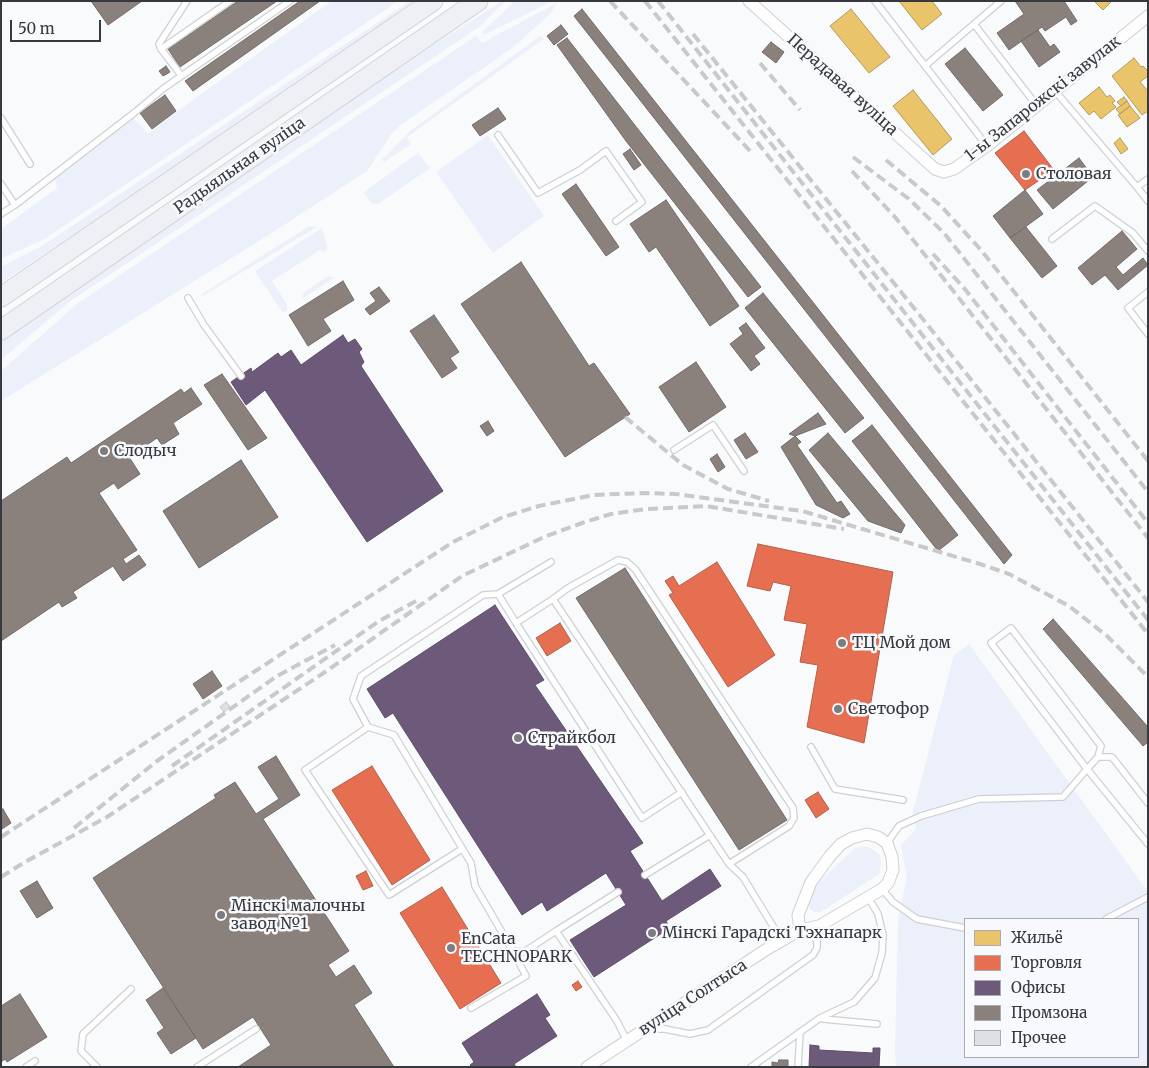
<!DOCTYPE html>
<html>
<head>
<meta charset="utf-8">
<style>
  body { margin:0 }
  #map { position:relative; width:1149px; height:1068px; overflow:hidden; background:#f9fafb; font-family:Merriweather,serif }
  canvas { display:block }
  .frame { position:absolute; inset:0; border:2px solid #37393f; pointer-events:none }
  .legend { position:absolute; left:964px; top:918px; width:175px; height:140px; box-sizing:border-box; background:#f8f9fc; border:1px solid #abacb0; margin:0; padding:6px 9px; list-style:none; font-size:15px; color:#37393f }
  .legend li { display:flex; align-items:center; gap:10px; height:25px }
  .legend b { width:25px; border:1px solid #abacb0 }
  .scale { position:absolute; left:10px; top:20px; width:91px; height:22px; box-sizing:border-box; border:2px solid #37393f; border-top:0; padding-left:6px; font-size:15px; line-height:18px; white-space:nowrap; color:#37393f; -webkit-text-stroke:4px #f8f9fc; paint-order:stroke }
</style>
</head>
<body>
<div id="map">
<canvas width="1149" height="1068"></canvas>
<div class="frame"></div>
<ul class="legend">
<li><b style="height:14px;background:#e9c46a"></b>Жильё</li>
<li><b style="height:14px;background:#e76f51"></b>Торговля</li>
<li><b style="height:14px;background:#6d597a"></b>Офисы</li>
<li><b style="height:14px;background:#8a817c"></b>Промзона</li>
<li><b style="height:14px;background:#dfe0e4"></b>Прочее</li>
</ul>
<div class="scale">50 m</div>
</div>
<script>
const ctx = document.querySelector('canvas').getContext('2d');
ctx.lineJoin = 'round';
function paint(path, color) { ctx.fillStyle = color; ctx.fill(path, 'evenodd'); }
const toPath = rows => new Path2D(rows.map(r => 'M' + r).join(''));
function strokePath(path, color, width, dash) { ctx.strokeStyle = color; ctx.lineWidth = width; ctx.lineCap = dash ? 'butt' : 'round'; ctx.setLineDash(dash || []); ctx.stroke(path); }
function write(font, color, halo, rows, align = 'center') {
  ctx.font = font + ' Merriweather,serif'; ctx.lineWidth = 5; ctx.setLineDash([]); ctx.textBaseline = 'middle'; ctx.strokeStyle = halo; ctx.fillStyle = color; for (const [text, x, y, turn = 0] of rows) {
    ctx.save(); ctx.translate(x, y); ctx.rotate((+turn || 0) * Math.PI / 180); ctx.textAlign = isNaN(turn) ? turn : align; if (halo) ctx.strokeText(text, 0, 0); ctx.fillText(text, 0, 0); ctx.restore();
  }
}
const green = toPath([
  [332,1,397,2,46,238,1,259,1,229,57,188,55,179,134,118,148,134,176,112],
  [410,1,421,1,1,283,1,267,42,246],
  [502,1,506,1,479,27,69,302,1,360,1,337,415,57],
  [515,1,552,1,484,35,482,32],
  [557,3,550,14,511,49,402,124,392,133,367,171,267,236,1,401,1,371,77,304,476,36,482,43],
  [540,36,544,39,407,137,411,144,384,162,382,160,410,131],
  [488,135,544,216,493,253,436,172],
  [418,153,430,168,378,204,371,203,364,192],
  [309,226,317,227,201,297,202,294],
  [322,228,327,246,326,250,324,252,320,250,272,281,287,304,287,310,283,313,255,271],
  [329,276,334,278,302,299,303,293],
  [969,644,1148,892,1148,1067,896,1067,895,1049,898,920,907,877,901,845,916,829,913,811,954,655],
  [965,919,1138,919,1138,1057,965,1057],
  [863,846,871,848,880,855,881,865,879,874,821,912,814,912,810,909,809,902,819,882,855,848]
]);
const homes = toPath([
  [899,1,932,1,942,14,922,30,899,1],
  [1094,1,1110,1,1111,2,1103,10,1094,1],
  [851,9,890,57,869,73,830,26,851,9],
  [1134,58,1141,67,1143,66,1148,71,1148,76,1140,82,1148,91,1148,111,1142,115,1112,76,1134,58],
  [1099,87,1107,97,1110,95,1115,101,1112,103,1116,107,1101,119,1094,111,1089,115,1079,103,1099,87],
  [913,90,952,139,933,155,893,106,913,90],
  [1124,97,1127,101,1121,106,1117,102,1124,97],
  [1127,101,1130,106,1120,114,1116,109,1127,101],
  [1130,106,1140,118,1127,127,1118,115,1130,106],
  [1120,138,1128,149,1121,154,1114,143,1120,138]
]);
const shops = toPath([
  [1024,131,1054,170,1025,190,995,153,1024,131],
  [758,544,893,572,864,743,807,727,818,665,800,662,807,624,784,620,791,586,773,582,770,591,747,586,758,544],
  [717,562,775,655,728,687,669,595,673,593,665,581,673,576,679,586,717,562],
  [560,623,571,641,547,656,536,638,560,623],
  [372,766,430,860,392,885,332,790,372,766],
  [818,792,829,809,816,818,805,800,818,792],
  [366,871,373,886,363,890,356,876,366,871],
  [442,887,501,983,460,1009,400,913,442,887],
  [578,981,582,987,576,991,572,985,578,981]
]);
const offices = toPath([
  [343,335,348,343,355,339,362,349,359,352,364,362,361,366,443,491,367,542,265,390,246,405,231,382,251,368,252,372,278,353,281,357,291,350,301,365,343,335],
  [495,605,544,680,535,685,643,843,630,851,662,901,710,869,721,886,666,921,670,928,594,977,570,940,626,905,606,873,547,911,542,902,522,915,393,713,385,718,367,689,495,605],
  [537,994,550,1015,545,1018,557,1036,514,1064,516,1067,471,1067,470,1065,474,1062,462,1043,537,994],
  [810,1045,819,1046,819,1050,873,1053,873,1048,880,1048,879,1067,809,1067,810,1045]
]);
const industry = toPath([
  [91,1,142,1,108,25,91,1],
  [238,1,277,1,180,67,168,49,238,1],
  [300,1,320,1,193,91,185,81,300,1],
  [1015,1,1064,1,1077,21,1071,25,1066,17,1045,31,1042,27,1009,50,997,33,1024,14,1015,1],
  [582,9,1012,555,1004,564,574,16,582,9],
  [561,25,568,34,554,45,547,36,561,25],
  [1038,30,1050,47,1054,44,1060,52,1039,67,1021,41,1038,30],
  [567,38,761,287,748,297,626,141,557,45,567,38],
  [771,42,784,52,776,63,762,52,771,42],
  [965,48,1003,95,983,111,945,64,965,48],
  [166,66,170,72,163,76,159,71,166,66],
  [165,95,176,111,152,129,140,113,165,95],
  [498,108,506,119,480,136,472,125,498,108],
  [630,149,641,165,634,170,623,154,630,149],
  [1079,158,1093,177,1053,209,1037,190,1079,158],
  [576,184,619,247,606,256,562,194,576,184],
  [1025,190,1043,214,1010,238,993,216,1025,190],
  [666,200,739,306,710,326,656,247,649,252,630,224,666,200],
  [1026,227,1057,266,1042,278,1010,238,1026,227],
  [1122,231,1137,249,1116,267,1123,275,1143,258,1148,265,1118,290,1105,275,1092,285,1078,268,1122,231],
  [521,262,589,366,594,363,630,414,565,457,461,304,521,262],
  [343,281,354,300,323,319,331,331,308,346,289,315,343,281],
  [379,287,390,301,370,315,365,309,376,301,370,293,379,287],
  [763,293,864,418,845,433,745,308,763,293],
  [434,315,459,352,450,358,457,368,442,378,410,331,434,315],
  [746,323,765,348,754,356,760,364,751,371,730,344,743,334,739,328,746,323],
  [696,362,726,407,689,432,659,387,696,362],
  [222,374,267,438,248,450,204,385,222,374],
  [191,388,202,404,173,423,179,434,162,445,157,438,129,457,140,474,118,489,114,483,99,493,137,550,123,559,126,564,139,555,146,565,123,581,113,566,73,592,77,598,62,607,59,602,1,641,1,501,67,457,71,463,181,389,184,393,191,388],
  [818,413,826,424,795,436,789,434,818,413],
  [488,421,494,431,487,436,480,426,488,421],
  [872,425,958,535,938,551,852,441,872,425],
  [745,433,758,452,746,459,734,440,745,433],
  [828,433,905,525,901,533,868,521,809,450,828,433],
  [795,436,801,442,797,445,837,503,841,501,850,514,843,518,816,505,781,447,795,436],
  [717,454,725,467,718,472,710,459,717,454],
  [241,460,278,517,199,568,163,511,241,460],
  [625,568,787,820,739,850,576,598,625,568],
  [1053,619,1148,727,1148,742,1143,746,1043,629,1053,619],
  [212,671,222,686,203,699,193,684,212,671],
  [276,756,300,795,263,819,349,951,328,965,336,977,354,965,372,993,354,1005,394,1067,238,1067,271,1045,253,1017,203,1049,93,878,216,798,214,795,235,782,256,814,279,799,258,767,276,756],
  [3,809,11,823,2,829,1,810,3,809],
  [37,881,53,908,37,918,20,891,37,881],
  [163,988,196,1038,171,1054,157,1033,164,1028,146,1000,163,988],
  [20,994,47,1037,7,1062,5,1059,1,1062,1,1006,20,994],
  [779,1060,788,1060,788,1067,772,1067,772,1062,778,1063,779,1060]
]);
const building = toPath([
  [226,702,230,707,224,712,220,707,226,702]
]);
const lane = toPath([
  [875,1,987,146],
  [974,24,1037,106],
  [161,49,159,44,187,1],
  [925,66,1001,1],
  [181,75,161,49,230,1],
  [1055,91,1137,187,1148,179],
  [1,118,30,164],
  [498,135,538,193,580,170,606,151,642,202,616,221],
  [1,184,15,205,1,214],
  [1137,187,1148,201],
  [15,205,134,113,164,88,290,1],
  [1052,239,1095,206,1133,233,1148,251],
  [1148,292,1128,308,1148,334],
  [188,298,204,325,241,376],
  [674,450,713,425,744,471],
  [498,594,551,562],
  [553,599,516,623,498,594,483,595,361,676,353,699,368,727,394,735,471,863,475,886,513,951,524,952,556,931,617,1021,627,1041],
  [516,623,642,818,682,792],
  [368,727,305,770,389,895,462,849],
  [811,747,835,789,903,800],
  [1148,803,1112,757,1098,757,1087,769,1148,844],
  [887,843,899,826,921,816,979,799,1063,797,1087,769,991,643,1011,628,1101,746,1098,757],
  [729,864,789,826,794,818,793,808,635,569,627,562,618,560,568,588,553,599,729,864,743,877,782,941],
  [645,875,710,835],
  [882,889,893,902,917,919,965,928],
  [1106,919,1148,897],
  [556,931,618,892],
  [471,1008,526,976,513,951],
  [823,1019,877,1024],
  [647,1029,665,1029,690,1034,708,1030,813,955,817,948,817,940,813,935,803,932],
  [26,1067,35,1061],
  [97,1067,81,1051,83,1034,131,989],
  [197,1067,256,1029],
  [751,1067,820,1018,854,1002,875,978,882,953,883,935,878,914,868,897],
  [798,1067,800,1032]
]);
const street = toPath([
  [749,1,935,169,944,172,954,169,987,146,1148,16],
  [587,1067,767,949,800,930,819,926,882,889,888,883,893,870,892,857,887,843,878,837,867,834,852,838,841,844,830,856,811,882,798,915,800,930]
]);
const primary = toPath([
  [1,297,433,1],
  [1,330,478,1]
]);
const rail = toPath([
  [610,1,752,153],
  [645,1,1148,634],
  [658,1,1148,620],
  [693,34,914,308,1148,602],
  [760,63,800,110],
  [853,157,909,199,944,233,1148,492],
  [886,160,941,206,981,250,1148,461],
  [852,171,895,217,1148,538],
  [933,254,964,288,1148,523],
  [625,417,683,465,728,489,769,501],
  [172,766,379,621,416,601],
  [74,828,157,761,277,676,335,645],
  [1,837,453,542,503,517,539,506,593,495,645,493,675,494,802,511,980,564,1009,574,1069,606,1107,636,1148,677],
  [1,877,25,862,107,817,328,670,462,576,544,537,582,523,611,514,646,509,706,506,844,529]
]);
const markers = [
  [1026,174,5,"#7b7d81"],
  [104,451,5,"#7b7d81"],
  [842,643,5,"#7b7d81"],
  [838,709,5,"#7b7d81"],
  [518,738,5,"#7b7d81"],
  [221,915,5,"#7b7d81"],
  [652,933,5,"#7b7d81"],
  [451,948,5,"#7b7d81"]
];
const streetNames = [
  ["Перадавая вуліца",842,85,42],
  ["1-ы Запарожскі завулак",1043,99,-38],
  ["Радыяльная вуліца",240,166,-35],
  ["вуліца Солтыса",693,998,-33]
];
const poiNames = [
  ["Столовая",1036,174],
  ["Слодыч",114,451],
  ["ТЦ Мой дом",852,643],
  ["Светофор",848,709],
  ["Страйкбол",528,738],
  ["Мінскі малочны",231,906],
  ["завод №1",231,924],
  ["Мінскі Гарадскі Тэхнапарк",662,933],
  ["EnCata",461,939],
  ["TECHNOPARK",461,957]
];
paint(green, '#ebf0fa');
paint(homes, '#e9c46a');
strokePath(homes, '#b49a5d', 1);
paint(shops, '#e76f51');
strokePath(shops, '#b25f4c', 1);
paint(offices, '#6d597a');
strokePath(offices, '#5d4f68', 1);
paint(industry, '#8a817c');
strokePath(industry, '#716b6a', 1);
paint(building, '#dfe0e4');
strokePath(building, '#c3c4c7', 1);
strokePath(lane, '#cfd0d3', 8);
strokePath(street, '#cfd0d3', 13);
strokePath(primary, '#d5d6d7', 21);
strokePath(lane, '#fefefe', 5.5);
strokePath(street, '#fefefe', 11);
strokePath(primary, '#eef0f5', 19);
strokePath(rail, '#c9c9ca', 4, [10, 5]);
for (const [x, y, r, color] of markers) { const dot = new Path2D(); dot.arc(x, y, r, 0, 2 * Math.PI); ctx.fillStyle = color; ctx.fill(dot); strokePath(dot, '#f8f9fc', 2); }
write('16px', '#37393f', '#f8f9fc', streetNames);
write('16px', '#37393f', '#f8f9fc', poiNames, 'left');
</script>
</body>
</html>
